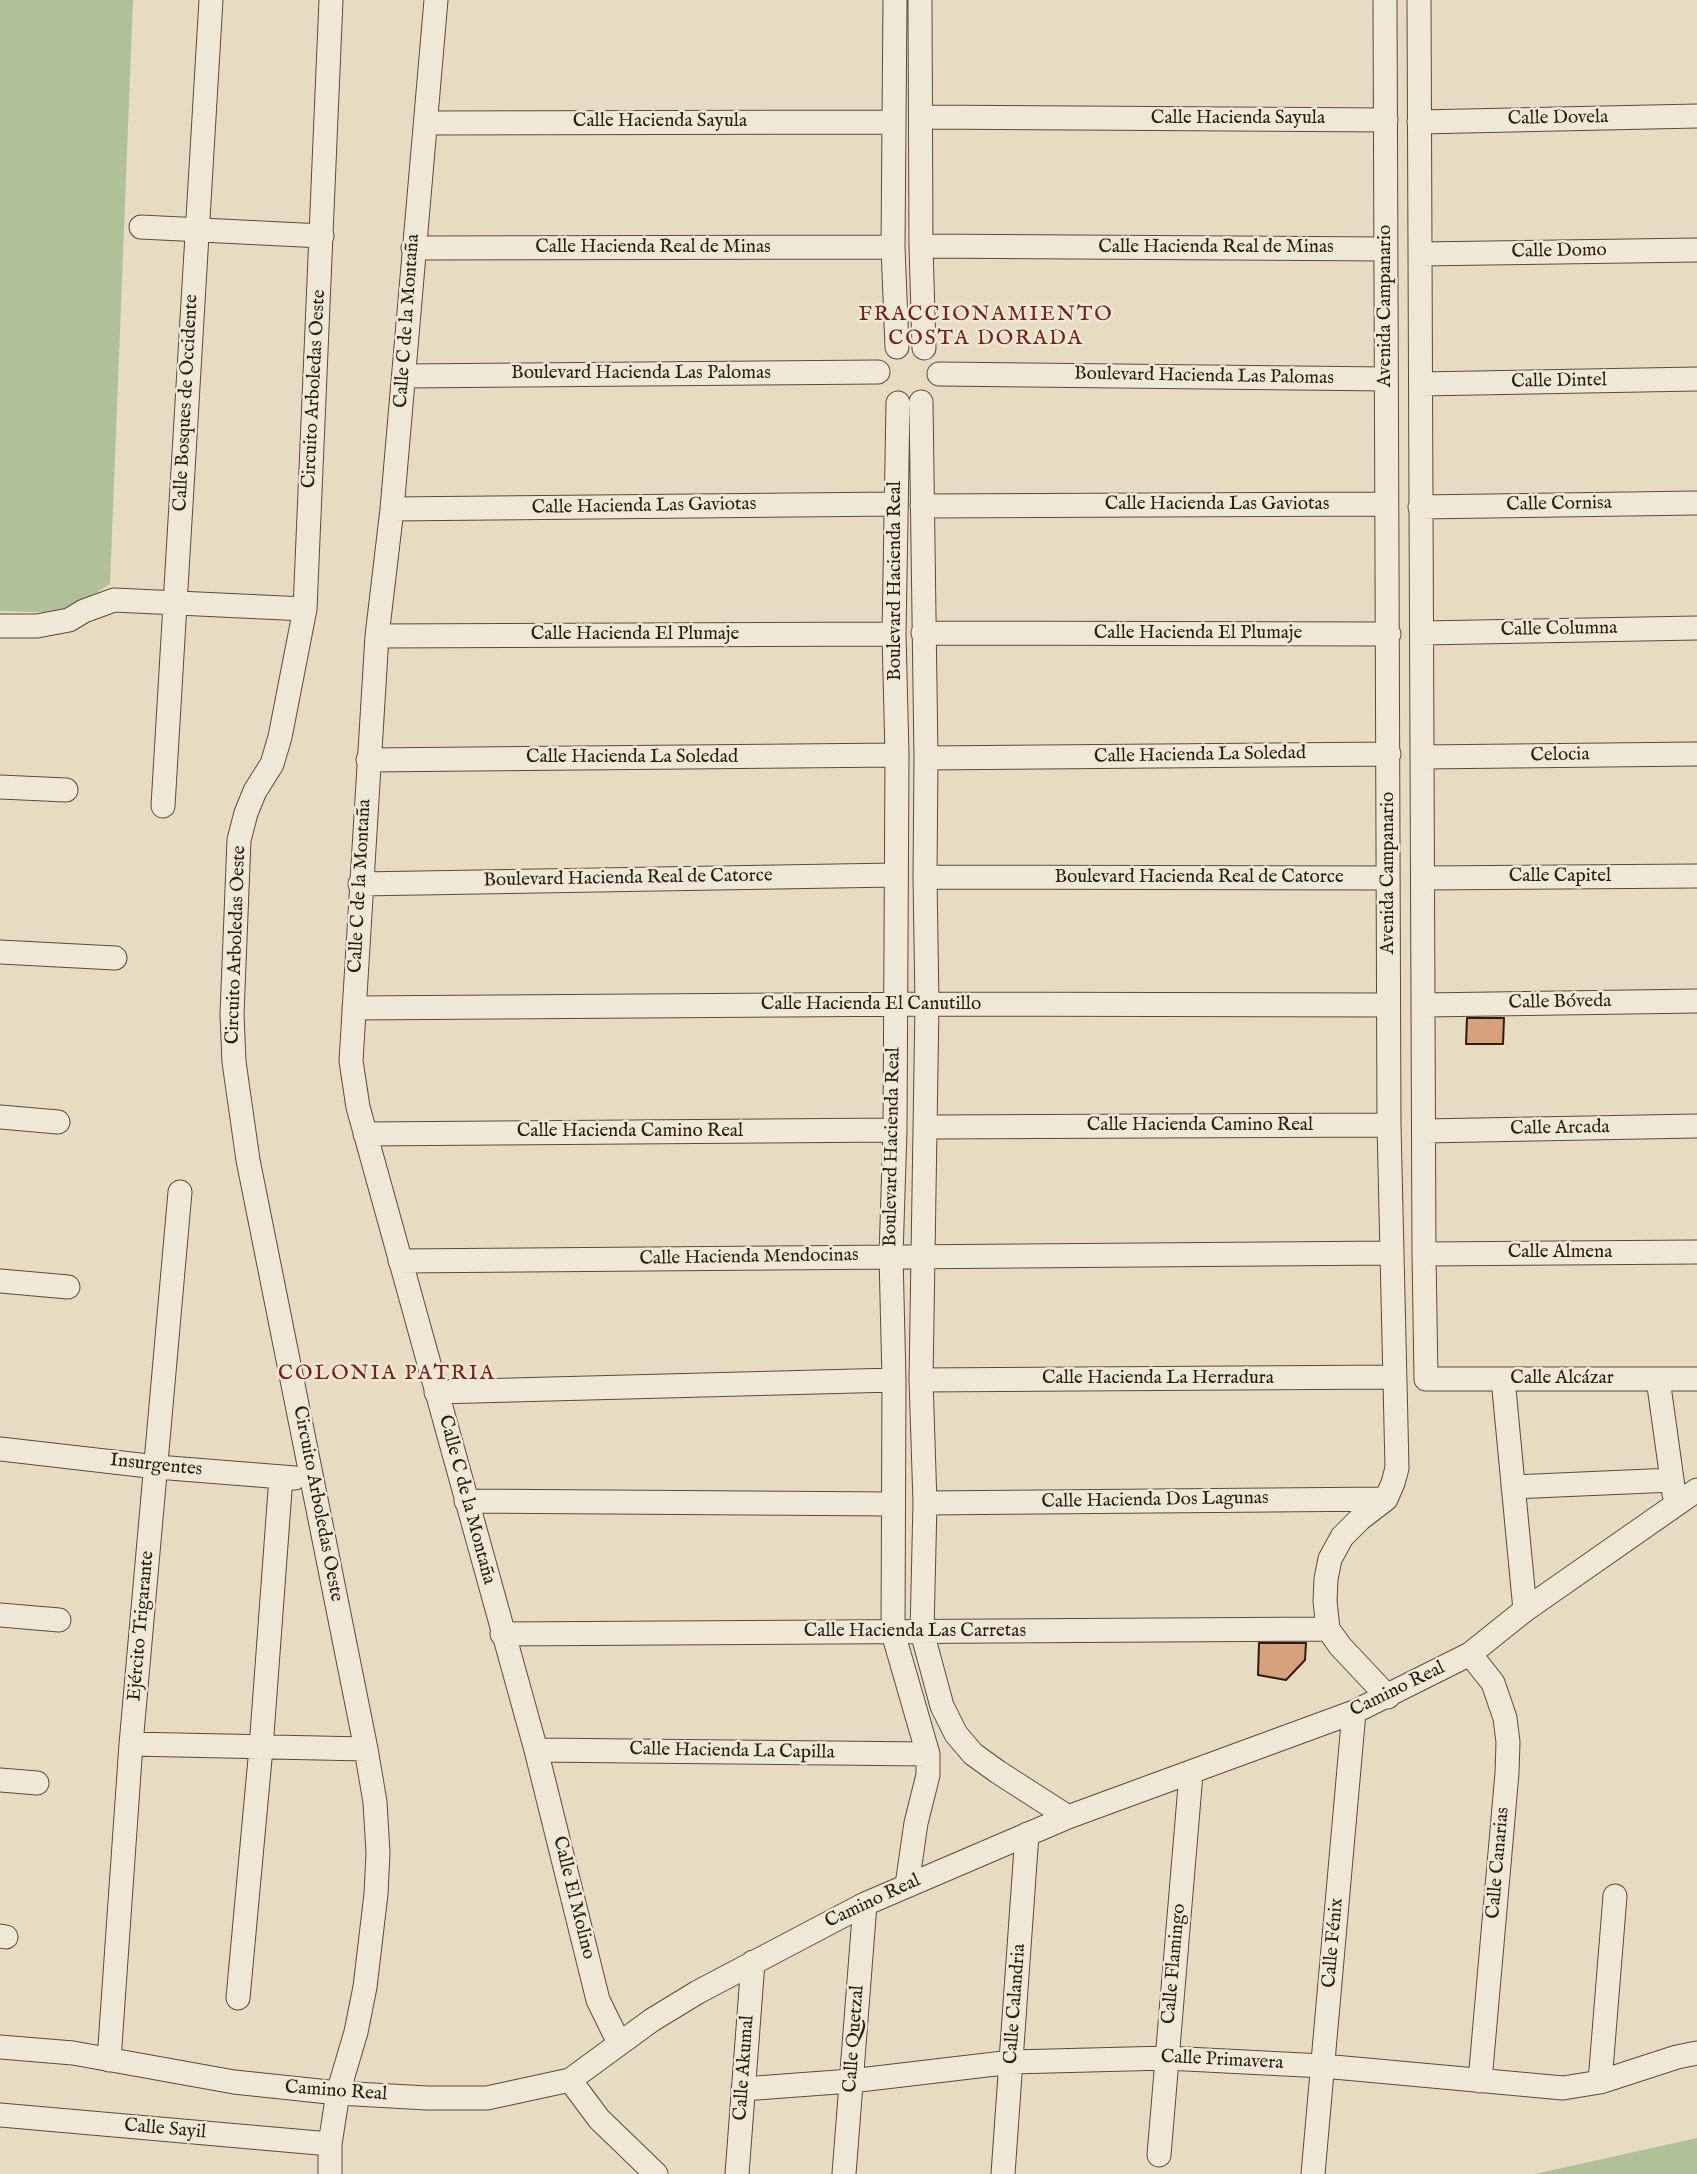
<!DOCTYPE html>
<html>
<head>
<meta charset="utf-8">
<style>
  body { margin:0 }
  canvas { display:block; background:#e7dbc1 }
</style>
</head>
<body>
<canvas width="1697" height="2174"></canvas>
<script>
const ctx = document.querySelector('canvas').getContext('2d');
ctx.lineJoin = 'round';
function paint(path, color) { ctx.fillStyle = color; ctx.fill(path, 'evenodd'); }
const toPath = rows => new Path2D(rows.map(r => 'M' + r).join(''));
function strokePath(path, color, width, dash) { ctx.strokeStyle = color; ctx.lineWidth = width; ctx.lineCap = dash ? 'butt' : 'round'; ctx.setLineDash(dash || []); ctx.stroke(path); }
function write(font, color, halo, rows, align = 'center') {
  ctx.font = font + ' "IM FELL English",serif'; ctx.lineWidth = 5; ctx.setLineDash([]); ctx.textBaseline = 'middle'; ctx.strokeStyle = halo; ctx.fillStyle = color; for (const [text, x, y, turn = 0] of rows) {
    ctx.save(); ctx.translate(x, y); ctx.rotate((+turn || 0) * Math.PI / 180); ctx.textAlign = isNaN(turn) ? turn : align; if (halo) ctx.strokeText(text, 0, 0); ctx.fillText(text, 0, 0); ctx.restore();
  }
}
const green = toPath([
  [0,0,133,0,110,584,64,613,0,611],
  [1697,2138,1697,2174,1535,2174]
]);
const building = toPath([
  [1467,1018,1504,1018,1503,1044,1466,1044,1467,1018],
  [1259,1643,1306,1643,1305,1660,1286,1680,1258,1675,1259,1643]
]);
const minor = toPath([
  [436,0,392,509,377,636,351,1061,358,1107,536,1750,598,2000,619,2043],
  [895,0,893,247,897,347],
  [920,0,921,246,924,348],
  [1385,0,1389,1125,1397,1468,1393,1483,1386,1499,1360,1519,1342,1537,1330,1559,1326,1579,1325,1601,1328,1629,1340,1646,1388,1697],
  [1419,0,1424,1254,1426,1379,1697,1379],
  [922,117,1386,120],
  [1419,122,1697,116],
  [426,123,893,122],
  [141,227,322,236],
  [921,246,1386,249],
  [413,248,893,247],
  [1420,254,1697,250],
  [939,374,1386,379],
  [405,376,878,372],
  [1421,384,1697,379],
  [921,402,926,758,925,877,927,1004,921,1380,925,1503,922,1632,942,1706,956,1734,973,1754,998,1772,1068,1817],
  [898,403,894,634,897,755,895,1130,891,1256,894,1380,893,1633,928,1754,928,1775,916,1823,907,1885],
  [922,506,1386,504],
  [1420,507,1697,503],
  [392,509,895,504],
  [0,626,37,626,69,620,84,611,114,600,305,609],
  [923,633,1389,634],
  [1422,633,1697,628],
  [377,636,894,634],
  [1422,757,1697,754],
  [926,758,1389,754],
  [368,760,897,755],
  [0,787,66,790],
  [163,806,211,0],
  [925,877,1388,878],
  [1423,878,1697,876],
  [360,884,895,875],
  [0,952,115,958],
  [1424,1005,1697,1001],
  [354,1008,927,1004,1388,1005],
  [0,1117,58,1122],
  [927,1127,1389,1125],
  [1424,1131,1697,1126],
  [365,1134,895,1130],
  [1424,1254,1697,1252],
  [400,1261,1392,1253],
  [0,1281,68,1287],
  [1503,1379,1525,1610],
  [1658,1379,1674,1494],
  [921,1380,1394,1377],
  [436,1392,894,1380],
  [0,1449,157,1467,295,1478],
  [1513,1487,1672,1480],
  [466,1501,892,1504],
  [925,1503,1386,1499],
  [0,1615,59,1620],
  [502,1634,1328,1629],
  [1470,1654,1493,1683,1505,1718,1508,1742,1507,1773,1480,2081],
  [131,1744,366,1749],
  [536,1750,928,1754],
  [0,1780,37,1783],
  [0,1936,6,1937],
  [238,1998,261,1748,281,1477],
  [0,2047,73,2053,234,2082,338,2093,427,2098,487,2098,570,2080,652,2020,698,1992,865,1904,1068,1817,1354,1712,1470,1654,1525,1610,1697,1490],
  [109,2060,131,1744,180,1192],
  [570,2080,599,2119,656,2174],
  [1600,2082,1615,1896],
  [743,2089,851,2081,1012,2062,1167,2058,1323,2066,1563,2088,1600,2082,1677,2057,1697,2053],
  [0,2115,330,2144],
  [1159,2155,1191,1774],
  [330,2174,330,2144,338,2093,356,2032,365,1987,376,1894,378,1853,375,1802,366,1749,248,1160,234,1062,232,1014,239,840,246,813,255,791,272,764,280,737,305,609,331,0],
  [737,2174,753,1962],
  [844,2174,865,1904],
  [1003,2174,1027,1834],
  [1313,2174,1354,1712]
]);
const streetNames = [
  ["Calle Hacienda Sayula",1238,119],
  ["Calle Dovela",1558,119,-1],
  ["Calle Hacienda Sayula",660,122],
  ["Calle Hacienda Real de Minas",653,248],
  ["Calle Hacienda Real de Minas",1216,248],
  ["Calle Domo",1559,252,-1],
  ["Avenida Campanario",1386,306,-90],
  ["Calle C de la Montaña",408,321,-86],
  ["Boulevard Hacienda Las Palomas",641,374],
  ["Boulevard Hacienda Las Palomas",1204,377,1],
  ["Calle Dintel",1559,382,-1],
  ["Circuito Arboledas Oeste",315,389,-87],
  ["Calle Bosques de Occidente",187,403,-87],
  ["Calle Hacienda Las Gaviotas",1217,505],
  ["Calle Cornisa",1559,505,-1],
  ["Calle Hacienda Las Gaviotas",644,507,-1],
  ["Boulevard Hacienda Real",896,581,-90],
  ["Calle Columna",1559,630,-1],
  ["Calle Hacienda El Plumaje",1198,634],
  ["Calle Hacienda El Plumaje",635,635],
  ["Calle Hacienda La Soledad",1200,756,-1],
  ["Celocia",1560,756,-1],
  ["Calle Hacienda La Soledad",632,758],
  ["Avenida Campanario",1389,873,-90],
  ["Calle Capitel",1560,877],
  ["Boulevard Hacienda Real de Catorce",1199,878],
  ["Boulevard Hacienda Real de Catorce",628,879,-1],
  ["Calle C de la Montaña",361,886,-87],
  ["Circuito Arboledas Oeste",237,945,-88],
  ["Calle Bóveda",1560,1003,-1],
  ["Calle Hacienda El Canutillo",871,1005],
  ["Calle Hacienda Camino Real",1200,1126],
  ["Calle Arcada",1560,1129,-1],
  ["Calle Hacienda Camino Real",630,1132],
  ["Boulevard Hacienda Real",893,1147,-89],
  ["Calle Almena",1560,1253],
  ["Calle Hacienda Mendocinas",749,1258,-1],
  ["Calle Hacienda La Herradura",1158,1379],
  ["Calle Alcázar",1562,1379],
  ["Insurgentes",156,1466,6],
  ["Calle C de la Montaña",466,1500,75],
  ["Calle Hacienda Dos Lagunas",1155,1501,-1],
  ["Circuito Arboledas Oeste",317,1504,79],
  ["Ejército Trigarante",142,1626,-85],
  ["Calle Hacienda Las Carretas",915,1632],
  ["Camino Real",1398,1690,-26],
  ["Calle Hacienda La Capilla",732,1752,1],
  ["Calle Canarias",1499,1863,-85],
  ["Calle El Molino",573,1898,76],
  ["Camino Real",873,1902,-25],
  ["Calle Fénix",1334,1943,-85],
  ["Calle Flamingo",1175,1964,-85],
  ["Calle Calandria",1016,2004,-86],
  ["Calle Quetzal",855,2039,-86],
  ["Calle Primavera",1222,2061,3],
  ["Calle Akumal",745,2068,-86],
  ["Camino Real",336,2092,4],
  ["Calle Sayil",165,2130,5]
];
const neighbourhoodNames = [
  ["FRACCIONAMIENTO",986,316],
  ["COSTA DORADA",986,340],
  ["COLONIA PATRIA",387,1375]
];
paint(green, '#b0c197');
paint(building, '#d8a17d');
strokePath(building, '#2b1d0f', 2);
strokePath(minor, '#5a4c3c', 25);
strokePath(minor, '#efe8d7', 23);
write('19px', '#2b1d0f', '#efe8d7', streetNames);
ctx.letterSpacing = '2px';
write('21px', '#7a1f14', '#efe8d7', neighbourhoodNames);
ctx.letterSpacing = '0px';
</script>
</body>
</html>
